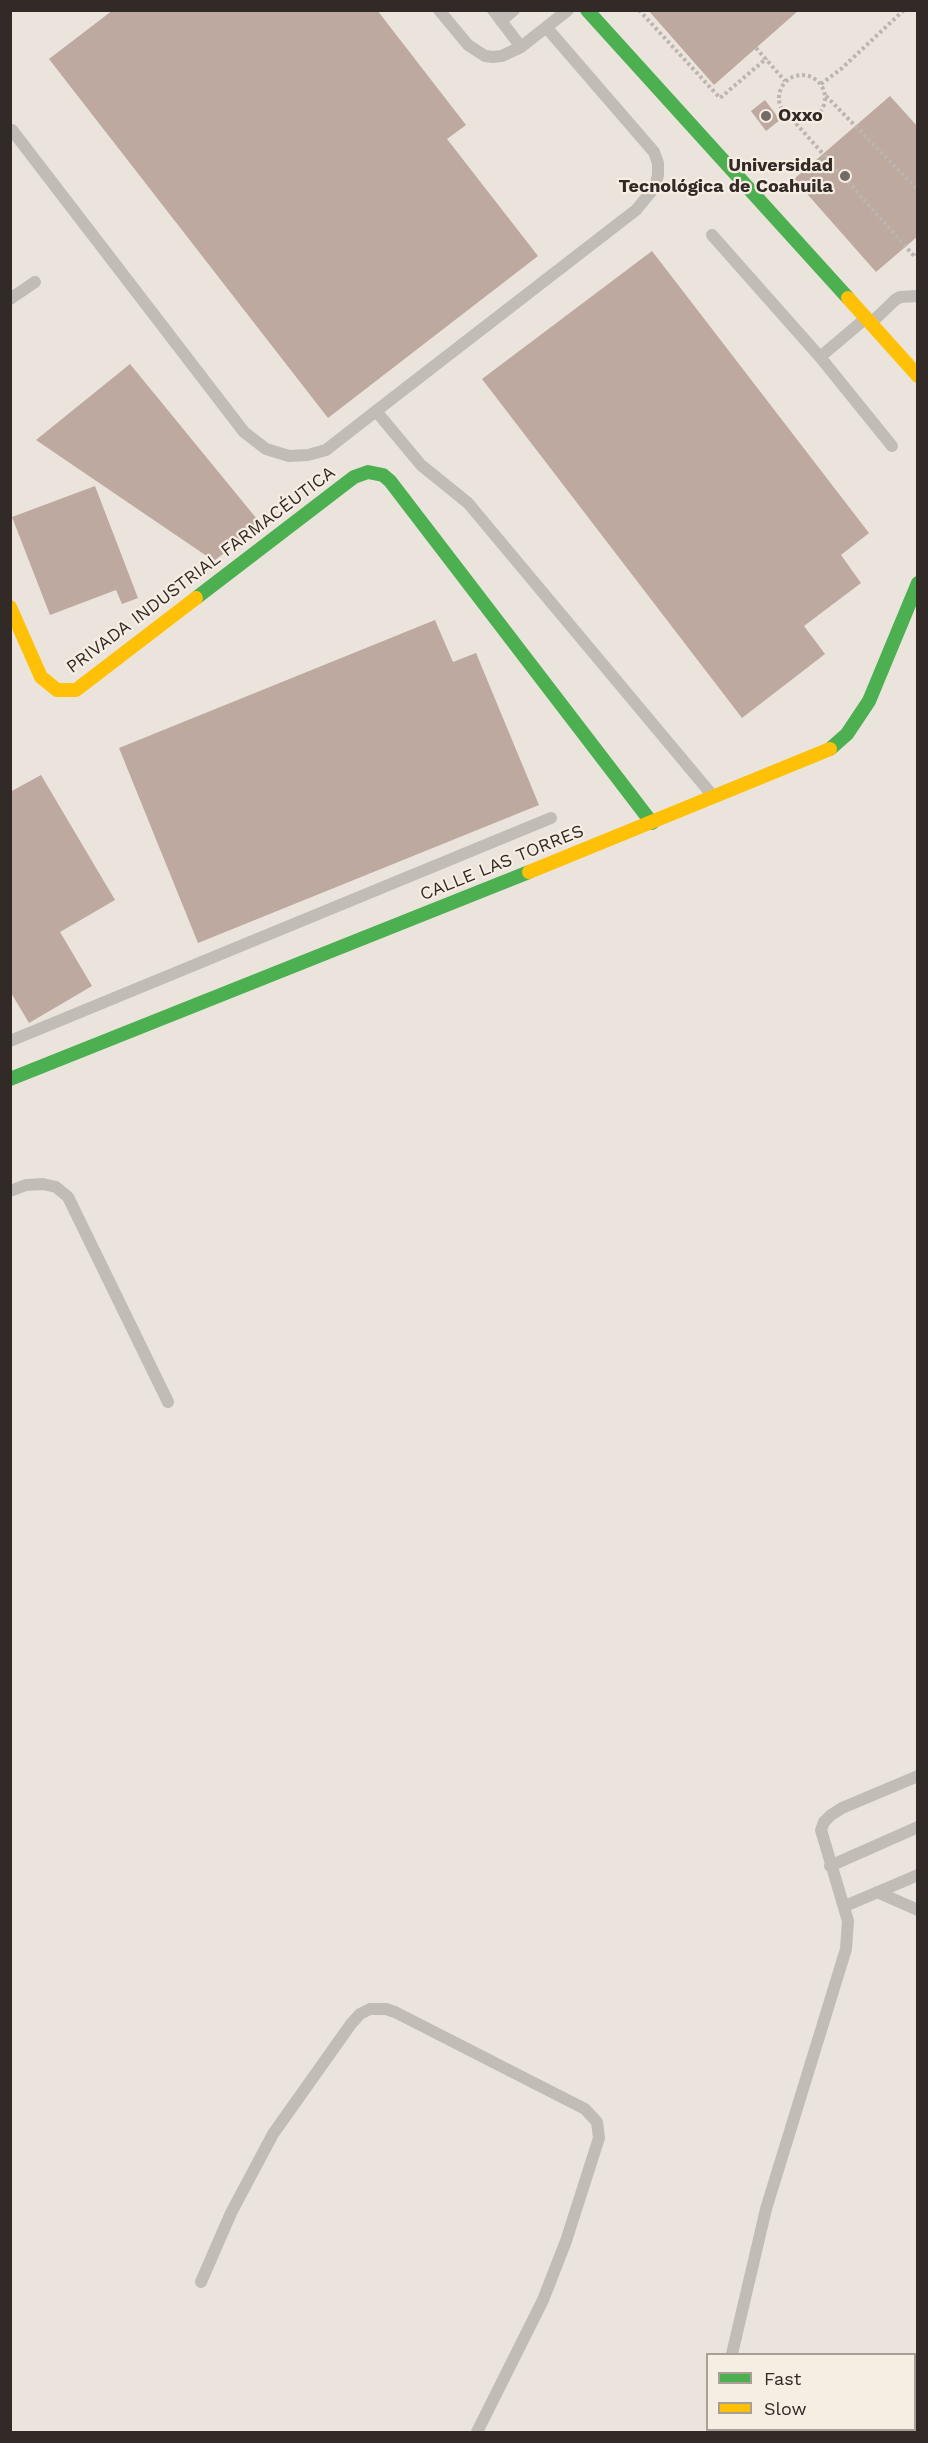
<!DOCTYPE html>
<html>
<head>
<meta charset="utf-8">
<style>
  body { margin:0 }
  #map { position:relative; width:928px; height:2443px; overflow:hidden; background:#eae4dd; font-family:"Work Sans",sans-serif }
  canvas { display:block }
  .frame { position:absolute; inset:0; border:12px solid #322a26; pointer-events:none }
  .legend { position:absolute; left:706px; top:2353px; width:210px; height:78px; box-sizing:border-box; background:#f7eee3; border:2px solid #a8a097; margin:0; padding:8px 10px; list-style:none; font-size:18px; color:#322a26 }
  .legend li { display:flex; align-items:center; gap:12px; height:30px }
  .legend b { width:30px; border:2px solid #a8a097 }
</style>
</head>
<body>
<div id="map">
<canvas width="928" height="2443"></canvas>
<div class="frame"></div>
<ul class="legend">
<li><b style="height:8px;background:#4caf50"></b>Fast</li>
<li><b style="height:8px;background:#ffc107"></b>Slow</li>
</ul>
</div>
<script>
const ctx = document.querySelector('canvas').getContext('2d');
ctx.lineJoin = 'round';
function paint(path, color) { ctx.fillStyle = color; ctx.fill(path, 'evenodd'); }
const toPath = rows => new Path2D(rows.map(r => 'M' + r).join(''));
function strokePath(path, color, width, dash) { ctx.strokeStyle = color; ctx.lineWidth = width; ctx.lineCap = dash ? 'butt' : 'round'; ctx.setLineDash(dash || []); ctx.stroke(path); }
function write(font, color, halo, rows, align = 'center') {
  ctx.font = font + ' "Work Sans",sans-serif'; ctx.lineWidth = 4.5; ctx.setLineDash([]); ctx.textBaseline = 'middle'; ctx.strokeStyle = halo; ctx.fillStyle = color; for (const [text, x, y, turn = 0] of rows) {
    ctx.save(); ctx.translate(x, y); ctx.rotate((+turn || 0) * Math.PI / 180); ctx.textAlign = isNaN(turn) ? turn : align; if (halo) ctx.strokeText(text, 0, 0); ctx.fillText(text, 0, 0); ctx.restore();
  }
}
const building = toPath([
  [113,10,377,10,466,125,447,139,538,256,328,418,49,59],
  [648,10,799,10,714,85],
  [890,96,918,127,918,236,876,272,794,179],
  [765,100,780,120,766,131,751,111],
  [652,251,869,533,841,555,861,583,804,626,825,654,742,718,482,379],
  [130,364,261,524,214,561,36,440],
  [95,486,138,598,122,604,116,590,50,615,12,517],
  [435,620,453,662,476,653,539,805,198,943,119,748],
  [41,775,115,900,60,932,92,986,29,1023,10,991,10,792]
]);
const path = toPath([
  [639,10,720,98,767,58],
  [756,48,785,81],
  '779 98a23 23 0 1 1 46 0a23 23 0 1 1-46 0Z',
  [821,84,841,69,904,10],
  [826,96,918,190],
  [792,119,915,257,918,254]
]);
const lane = toPath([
  [439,10,468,45,485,56,493,57,502,56,521,47,568,10],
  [493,10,521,47],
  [501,21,514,10],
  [12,130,244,432,266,449,289,456,308,455,326,450,376,411,636,210,655,187,658,175,658,163,654,152,546,27],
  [712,235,820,357,892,446],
  [10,299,35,282],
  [871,323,895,300,900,297,918,296],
  [820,357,865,319],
  [376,411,421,465,468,503,713,796],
  [10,1041,551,818],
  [10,1191,26,1185,43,1184,56,1187,68,1197,168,1402],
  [830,1866,918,1827],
  [877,1892,918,1910],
  [845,1906,918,1875],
  [201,2282,231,2213,273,2134,351,2024,360,2014,370,2009,386,2009,395,2012,585,2109,597,2122,599,2138,566,2241,543,2300,477,2432],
  [732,2354,766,2209,846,1949,848,1921,821,1830,824,1822,831,1815,842,1808,918,1776],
  [714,2432,715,2430]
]);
const fast = toPath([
  [587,10,848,298],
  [196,598,354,477,368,472,383,475,390,481,652,823],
  [830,749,847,734,869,701,918,583],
  [10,1079,529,872]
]);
const slow = toPath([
  [848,298,918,376],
  [10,607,41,677,57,690,76,690,196,598],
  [529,872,830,749]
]);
const markers = [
  [766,116,6,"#726b66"],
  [845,176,6,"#726b66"]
];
const poiNames = [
  ["Oxxo",778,116],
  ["Universidad",833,166,"right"],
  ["Tecnológica de Coahuila",833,187,"right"]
];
const streetNames = [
  ["PRIVADA INDUSTRIAL FARMACÉUTICA",201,570,-37],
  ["CALLE LAS TORRES",502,863,-22]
];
paint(building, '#bda99f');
strokePath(path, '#bbb4af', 4, [3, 3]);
strokePath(lane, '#c2bcb7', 12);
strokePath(fast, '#4caf50', 14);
strokePath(slow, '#ffc107', 14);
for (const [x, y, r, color] of markers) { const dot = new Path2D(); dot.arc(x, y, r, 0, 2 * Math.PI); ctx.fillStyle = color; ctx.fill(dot); strokePath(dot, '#f7eee3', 2); }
write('bold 18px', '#322a26', '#f7eee3', poiNames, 'left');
write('18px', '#322a26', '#f7eee3', streetNames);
</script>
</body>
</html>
